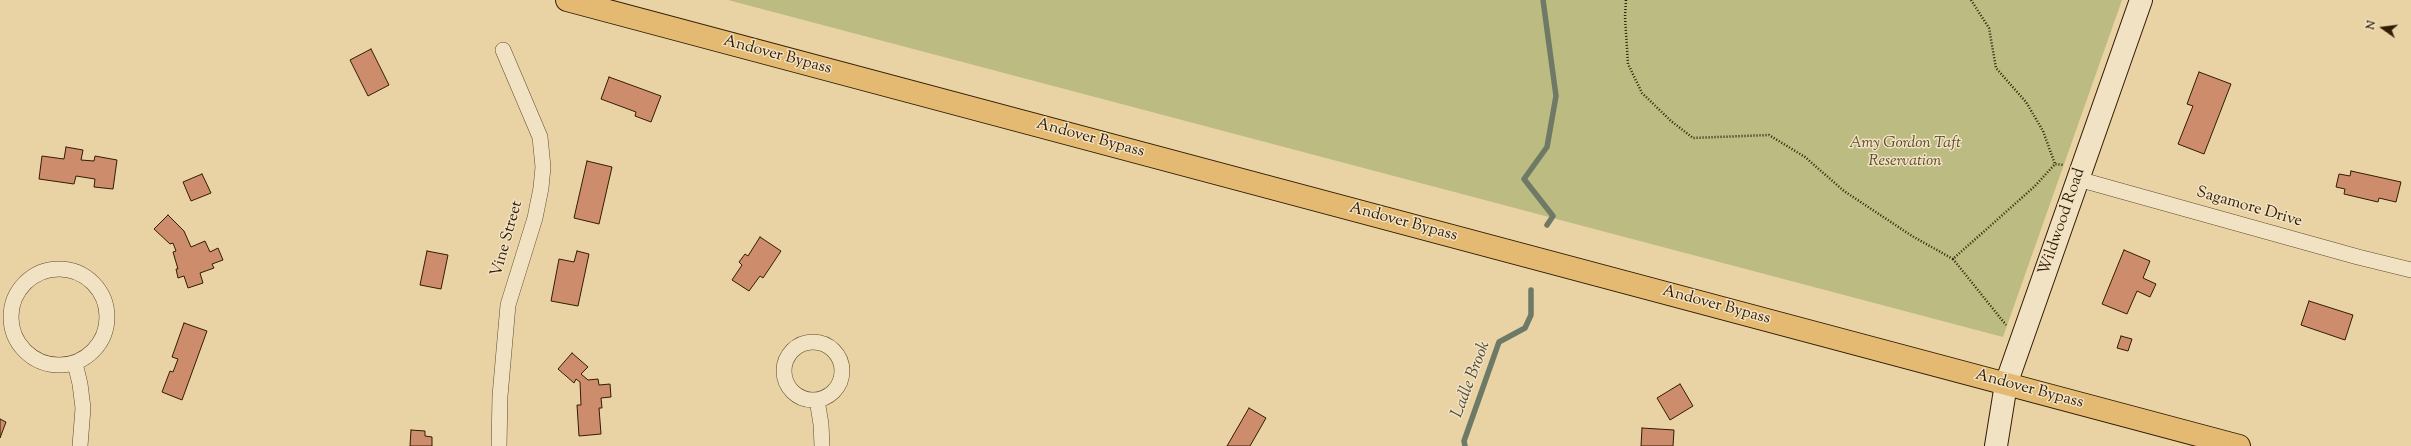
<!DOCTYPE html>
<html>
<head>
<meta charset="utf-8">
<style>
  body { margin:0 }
  #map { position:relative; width:2411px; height:446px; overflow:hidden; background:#e9d3a4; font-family:"Sorts Mill Goudy",serif }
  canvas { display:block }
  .north { position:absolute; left:2363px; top:8px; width:40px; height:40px; -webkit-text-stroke:3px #f1e2c4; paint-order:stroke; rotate:284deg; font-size:11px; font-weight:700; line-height:16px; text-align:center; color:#311c04 }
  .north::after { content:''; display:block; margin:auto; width:14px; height:18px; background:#311c04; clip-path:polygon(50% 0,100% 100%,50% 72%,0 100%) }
</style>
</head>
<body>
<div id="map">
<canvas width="2411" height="446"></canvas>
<div class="north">N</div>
</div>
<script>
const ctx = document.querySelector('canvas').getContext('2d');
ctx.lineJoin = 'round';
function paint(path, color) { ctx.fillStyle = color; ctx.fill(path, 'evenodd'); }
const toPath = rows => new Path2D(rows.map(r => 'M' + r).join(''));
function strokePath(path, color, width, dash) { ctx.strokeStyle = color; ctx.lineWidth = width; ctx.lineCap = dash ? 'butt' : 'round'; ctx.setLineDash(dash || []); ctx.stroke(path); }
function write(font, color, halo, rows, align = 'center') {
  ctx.font = font + ' "Sorts Mill Goudy",serif'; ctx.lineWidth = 3; ctx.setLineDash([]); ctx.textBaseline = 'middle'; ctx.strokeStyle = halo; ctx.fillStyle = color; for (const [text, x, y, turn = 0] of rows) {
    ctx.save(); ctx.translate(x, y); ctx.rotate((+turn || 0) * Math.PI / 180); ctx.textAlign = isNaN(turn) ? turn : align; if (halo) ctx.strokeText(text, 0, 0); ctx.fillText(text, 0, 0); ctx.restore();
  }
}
const green = toPath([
  [728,0,2122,0,2003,337]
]);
const stream = toPath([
  [1543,0,1556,96,1547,147,1524,179,1553,216,1547,225],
  [1465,446,1464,441,1499,342,1525,328,1531,315,1531,290]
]);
const building = toPath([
  [371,49,389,85,368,96,350,60,371,49],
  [2199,72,2231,84,2204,154,2178,144,2193,106,2187,104,2199,72],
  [609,77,661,96,651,122,635,116,636,112,601,99,609,77],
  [66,147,83,150,81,160,94,161,95,156,117,160,113,189,94,187,95,179,76,176,74,184,39,179,42,156,64,159,66,147],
  [587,161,612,167,599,224,574,218,587,161],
  [2351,171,2401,182,2396,202,2379,198,2378,202,2344,194,2345,189,2336,187,2339,174,2350,176,2351,171],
  [202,174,211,193,191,201,183,182,202,174],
  [168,215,184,231,191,247,205,241,210,252,218,248,223,260,212,264,214,268,200,273,203,283,188,288,184,276,178,278,176,269,178,269,173,252,176,251,173,243,170,244,154,229,168,215],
  [760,237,781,251,763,278,760,276,749,291,732,280,742,265,739,262,745,254,748,256,760,237],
  [2124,250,2150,261,2143,278,2156,284,2150,297,2137,291,2127,314,2102,304,2124,250],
  [427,251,448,255,441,289,420,285,427,251],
  [577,251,589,254,578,306,551,301,559,259,574,262,577,251],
  [2309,301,2353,315,2345,340,2301,325,2309,301],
  [184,323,207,331,182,400,162,392,170,371,173,372,178,359,172,357,184,323],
  [2121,336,2132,339,2128,351,2117,348,2121,336],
  [572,353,588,367,581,374,588,380,598,379,599,385,610,384,611,397,601,398,602,408,599,408,601,434,579,436,577,405,581,405,580,382,576,379,574,383,558,369,572,353],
  [1680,384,1693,406,1670,420,1657,398,1680,384],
  [1249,408,1266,418,1250,446,1227,446,1249,408],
  [0,419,6,422,0,438,0,419],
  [1642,428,1674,430,1673,446,1641,446,1642,428],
  [411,430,425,431,425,436,432,437,432,446,410,446,411,430]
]);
const path = toPath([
  [1626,0,1625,17,1628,64,1642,93,1671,121,1693,138,1769,135,1805,157,1844,191,1912,236,1953,259,2035,186,2055,164,2064,165],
  [1971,0,1989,28,1996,68,2026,102,2043,131,2055,164],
  [1953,259,2006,325]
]);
const street = toPath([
  [2078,179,2358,257,2411,270],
  '11 317a48 48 0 1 1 96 0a48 48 0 1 1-96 0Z',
  '784 371a29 29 0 1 1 58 0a29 29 0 1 1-58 0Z',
  [75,363,80,384,83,408,80,446],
  [817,400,821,424,822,446],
  [499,446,500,396,508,305,535,218,541,188,543,167,540,137,503,50]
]);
const secondary = toPath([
  [1996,446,2006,384,2141,0]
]);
const primary = toPath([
  [567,0,2239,446]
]);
const streetNames = [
  ["Andover Bypass",777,56,15],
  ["Andover Bypass",1090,139,15],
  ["Sagamore Drive",2249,208,16],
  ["Wildwood Road",2063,222,-71],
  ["Andover Bypass",1403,223,15],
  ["Vine Street",508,239,-74],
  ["Andover Bypass",1716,306,15],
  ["Andover Bypass",2029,390,15]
];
const parkNames = [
  ["Amy Gordon Taft",1905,144],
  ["Reservation",1905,162]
];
const waterNames = [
  ["Ladle Brook",1472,380,-69]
];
paint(green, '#bbbb82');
strokePath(stream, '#6e7a65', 5.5);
paint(building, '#cd8c6b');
strokePath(building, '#311c04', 1);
strokePath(street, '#5f4a2c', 16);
strokePath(secondary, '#311c04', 24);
strokePath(primary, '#311c04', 24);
strokePath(path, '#311c04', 2.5, [1, 2]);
strokePath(street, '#f1e2c4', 15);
strokePath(secondary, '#f1e2c4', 22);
strokePath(primary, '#e4ba72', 22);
write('16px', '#311c04', '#f1e2c4', streetNames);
write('italic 16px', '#5a4c2a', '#f1e2c4', parkNames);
write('italic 17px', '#504b35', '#f1e2c4', waterNames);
</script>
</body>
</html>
